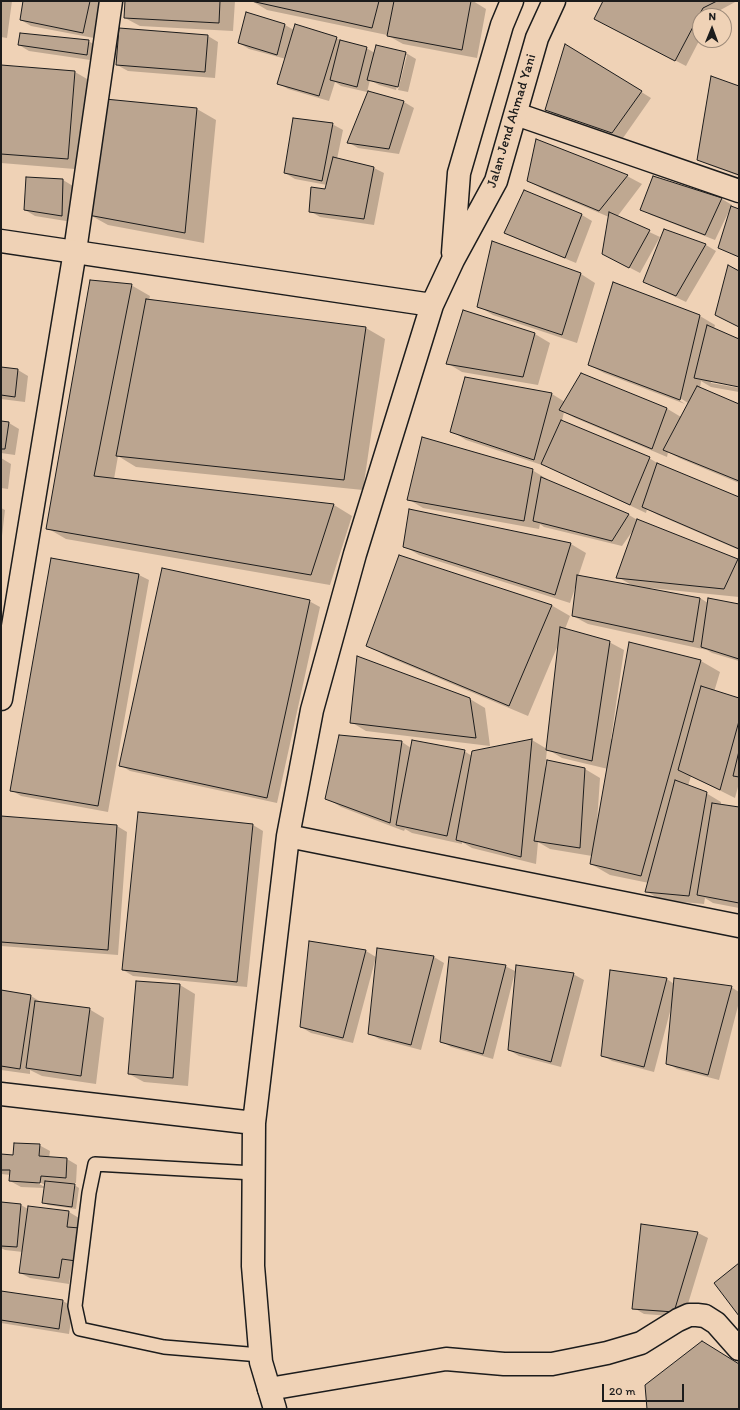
<!DOCTYPE html>
<html>
<head>
<meta charset="utf-8">
<style>
  body { margin:0 }
  #map { position:relative; width:740px; height:1410px; overflow:hidden; background:#efd2b6; font-family:Itim,sans-serif }
  canvas { display:block }
  .frame { position:absolute; inset:0; border:2px solid #1c1c1c; pointer-events:none }
  .north { position:absolute; left:692px; top:8px; width:40px; height:40px; box-sizing:border-box; background:#efd2b6; border:1px solid #9b8978; border-radius:50%; rotate:1deg; font-size:11px; font-weight:700; line-height:16px; text-align:center; color:#1c1c1c }
  .north::after { content:''; display:block; margin:auto; width:14px; height:18px; background:#1c1c1c; clip-path:polygon(50% 0,100% 100%,50% 72%,0 100%) }
  .scale { position:absolute; left:602px; top:1384px; width:82px; height:18px; box-sizing:border-box; border:2px solid #1c1c1c; border-top:0; padding-left:5px; font-size:12px; line-height:14px; white-space:nowrap; color:#1c1c1c; -webkit-text-stroke:3px #efd2b6; paint-order:stroke }
</style>
</head>
<body>
<div id="map">
<canvas width="740" height="1410"></canvas>
<div class="frame"></div>
<div class="north">N</div>
<div class="scale">20 m</div>
</div>
<script>
const ctx = document.querySelector('canvas').getContext('2d');
ctx.lineJoin = 'round';
function paint(path, color) { ctx.fillStyle = color; ctx.fill(path, 'evenodd'); }
const toPath = rows => new Path2D(rows.map(r => 'M' + r).join(''));
function strokePath(path, color, width, dash) { ctx.strokeStyle = color; ctx.lineWidth = width; ctx.lineCap = dash ? 'butt' : 'round'; ctx.setLineDash(dash || []); ctx.stroke(path); }
function write(font, color, halo, rows, align = 'center') {
  ctx.font = font + ' Itim,sans-serif'; ctx.lineWidth = 3.5; ctx.setLineDash([]); ctx.textBaseline = 'middle'; ctx.strokeStyle = halo; ctx.fillStyle = color; for (const [text, x, y, turn = 0] of rows) {
    ctx.save(); ctx.translate(x, y); ctx.rotate((+turn || 0) * Math.PI / 180); ctx.textAlign = isNaN(turn) ? turn : align; if (halo) ctx.strokeText(text, 0, 0); ctx.fillText(text, 0, 0); ctx.restore();
  }
}
const shadow = toPath([
  [1,1,12,1,7,38,1,37],
  [24,1,101,1,94,38,31,26,21,20],
  [126,1,235,1,233,31,140,26,125,18],
  [252,1,473,1,486,9,477,58,403,44,387,35,267,10],
  [604,1,737,1,713,14,712,16,700,16,700,39,686,66,605,24],
  [247,14,285,25,294,30,336,38,344,42,366,48,375,53,376,46,406,53,416,59,408,92,398,90,407,55,405,55,396,90,379,85,370,80,367,92,341,86,335,82,329,101,288,89,278,83,286,59,249,49,239,43],
  [208,36,218,42,215,78,128,71,117,65],
  [88,41,99,47,97,61,29,51,19,45],
  [575,51,651,98,623,138,557,116,547,110],
  [1,66,75,72,94,83,87,170,1,163],
  [739,87,739,176,709,165,698,159],
  [404,102,414,108,399,154,358,148,348,142],
  [197,109,216,120,204,243,108,225,90,215],
  [332,124,343,130,337,159,374,168,384,173,374,225,320,217,310,211,326,190,327,185,295,179,285,173],
  [627,176,642,184,617,217,660,237,640,273,613,259,609,217,543,189,528,181],
  [654,177,722,199,732,205,731,207,739,210,739,257,719,248,730,211,729,211,715,240,651,215,641,209],
  [63,180,73,186,72,222,35,216,25,210],
  [582,215,592,221,576,263,515,238,505,232],
  [665,230,706,245,716,251,686,302,644,282],
  [581,274,595,283,577,343,493,315,478,306],
  [131,285,150,296,149,300,366,328,385,339,363,490,136,467,118,456,114,479,334,505,352,516,330,585,66,539,47,528],
  [700,316,715,325,714,329,739,340,739,386,711,381,711,383,739,388,739,392,711,387,701,381,700,388,739,405,739,483,679,458,668,452,667,457,575,418,564,412,562,421,649,458,662,466,739,498,739,550,658,515,647,509,646,513,548,467,466,440,451,431,465,378,552,394,565,402,666,408,681,417,688,403,677,396,676,398,685,404,604,373,589,365],
  [535,334,550,343,538,385,462,372,447,363],
  [1,368,18,370,28,376,25,402,1,399],
  [1,422,9,423,19,429,15,455,1,453],
  [1,458,11,464,8,489,1,488],
  [532,470,547,479,547,480,629,515,639,521,739,561,739,597,650,588,649,589,700,598,708,603,739,605,739,661,712,653,707,650,588,624,573,616,577,586,576,585,570,603,419,555,404,546,410,511,571,544,586,553,578,577,633,586,618,577,634,529,622,546,544,527,540,524,539,529,423,508,408,499],
  [1,508,5,510,2,536,1,536],
  [52,559,139,575,149,580,108,812,21,796,11,790],
  [309,601,320,607,277,803,130,771,120,765],
  [551,605,570,616,565,629,609,642,624,650,611,739,613,739,630,643,701,661,720,672,714,692,739,699,739,783,735,798,691,776,688,786,706,793,721,802,721,805,739,808,739,908,713,903,705,898,704,904,661,900,646,891,649,883,610,875,591,864,592,856,550,849,538,842,536,864,472,848,462,842,462,844,412,833,405,829,404,831,341,807,326,798,402,742,411,748,464,751,472,756,473,752,532,740,547,749,558,645,528,716,386,656,367,645],
  [547,749,562,758,608,769,598,823,597,823,600,778,585,769,545,769],
  [470,699,485,708,490,746,366,731,351,722],
  [1,817,117,826,127,832,118,955,1,946],
  [253,825,263,831,247,987,133,976,123,970],
  [378,949,434,957,444,963,421,1050,379,1039,369,1033],
  [366,951,376,957,353,1043,311,1033,301,1027],
  [505,966,517,972,573,974,584,980,561,1067,519,1056,509,1050,516,973,515,972,493,1059,451,1047,441,1041],
  [610,971,667,979,674,984,731,987,739,992,739,1002,719,1080,677,1069,667,1063,672,1008,671,1008,654,1072,612,1061,602,1055],
  [136,982,180,985,195,994,188,1086,144,1082,129,1074],
  [1,994,31,996,41,1002,89,1009,104,1018,96,1084,42,1076,30,1070,30,1074,1,1070],
  [39,1145,50,1151,49,1158,67,1159,77,1165,76,1183,71,1183,79,1188,76,1209,48,1205,43,1202,45,1188,21,1187,10,1181,11,1175,1,1174,1,1155,14,1156],
  [36,1180,45,1185,45,1187,35,1182],
  [1,1203,21,1205,28,1209,29,1207,69,1212,79,1218,78,1229,86,1266,72,1264,69,1284,30,1278,20,1273,23,1252,5,1250,1,1248],
  [642,1225,698,1233,708,1238,684,1317,644,1314,634,1308],
  [1,1292,63,1301,73,1307,69,1334,1,1323]
]);
const building = toPath([
  [23,1,90,1,83,33,20,20,23,1],
  [125,1,220,1,219,23,124,18,125,1],
  [251,1,379,1,372,28,251,1],
  [394,1,471,1,462,50,387,36,394,1],
  [603,1,717,1,703,8,675,61,594,19,603,1],
  [246,12,285,24,277,55,238,43,246,12],
  [295,24,337,37,319,96,277,84,295,24],
  [119,28,208,35,205,72,116,65,119,28],
  [20,33,89,40,87,55,18,45,20,33],
  [340,40,367,47,357,87,330,80,340,40],
  [565,44,642,91,612,133,545,110,565,44],
  [376,45,406,52,398,87,367,80,376,45],
  [1,65,75,71,68,159,1,154,1,65],
  [711,76,739,86,739,175,697,160,711,76],
  [368,91,404,101,389,149,347,143,368,91],
  [105,99,197,108,185,233,88,215,105,99],
  [293,118,333,123,322,181,284,173,293,118],
  [536,139,628,175,599,211,527,181,536,139],
  [333,157,374,167,364,219,309,212,311,187,325,189,333,157],
  [653,176,722,198,705,235,640,210,653,176],
  [26,177,63,179,62,216,24,210,26,177],
  [524,190,582,214,565,258,504,233,524,190],
  [731,206,739,209,739,257,718,248,731,206],
  [609,212,650,230,629,268,602,254,609,212],
  [664,229,706,244,676,296,643,282,664,229],
  [492,241,581,273,562,335,477,307,492,241],
  [728,265,739,271,739,327,715,315,728,265],
  [90,280,132,284,94,476,334,504,311,575,46,529,90,280],
  [613,282,700,315,680,400,588,365,613,282],
  [146,299,366,327,344,480,116,456,146,299],
  [463,310,535,333,523,377,446,364,463,310],
  [707,325,739,339,739,387,694,378,707,325],
  [1,367,18,369,15,397,1,395,1,367],
  [581,373,667,408,652,449,559,410,581,373],
  [465,377,552,393,534,460,450,432,465,377],
  [697,386,739,404,739,481,663,450,697,386],
  [561,420,650,457,630,505,541,464,561,420],
  [1,421,9,422,5,449,1,449,1,421],
  [422,437,533,469,524,521,407,500,422,437],
  [657,463,739,497,739,549,642,507,657,463],
  [541,477,629,514,612,541,533,521,541,477],
  [409,509,571,543,555,595,403,547,409,509],
  [637,519,738,559,724,589,616,578,637,519],
  [399,555,552,605,509,706,366,646,399,555],
  [51,558,139,574,98,806,10,791,51,558],
  [162,568,310,600,267,798,119,766,162,568],
  [577,575,700,598,693,642,572,616,577,575],
  [708,598,739,604,739,659,701,647,708,598],
  [560,627,610,641,592,761,546,750,560,627],
  [629,642,701,660,641,876,590,864,629,642],
  [357,656,470,698,476,738,350,723,357,656],
  [701,686,739,698,739,721,720,790,678,770,701,686],
  [339,735,402,741,390,823,325,799,339,735],
  [532,739,521,857,456,840,472,751,532,739],
  [412,740,465,750,447,836,396,825,412,740],
  [739,751,739,777,733,776,739,751],
  [547,760,585,768,580,848,534,841,547,760],
  [675,780,707,792,689,896,645,892,675,780],
  [712,803,739,807,739,903,697,895,712,803],
  [138,812,253,824,237,982,122,970,138,812],
  [1,816,117,825,108,950,1,942,1,816],
  [309,941,366,950,343,1038,300,1027,309,941],
  [377,948,434,956,411,1045,368,1034,377,948],
  [449,957,506,965,483,1054,440,1042,449,957],
  [516,965,574,973,551,1062,508,1050,516,965],
  [610,970,667,978,644,1067,601,1056,610,970],
  [674,978,732,986,708,1075,666,1064,674,978],
  [136,981,180,984,173,1078,128,1074,136,981],
  [1,990,31,995,20,1069,1,1066,1,990],
  [35,1001,90,1008,81,1076,26,1068,35,1001],
  [14,1143,40,1144,39,1156,67,1158,66,1178,41,1176,40,1183,9,1181,10,1170,1,1170,1,1154,13,1155,14,1143],
  [45,1181,75,1184,72,1207,42,1203,45,1181],
  [1,1202,21,1204,17,1247,1,1246,1,1202],
  [28,1206,69,1211,67,1227,80,1228,76,1261,62,1259,59,1278,19,1273,28,1206],
  [641,1224,698,1232,674,1312,632,1309,641,1224],
  [739,1263,739,1316,714,1283,739,1263],
  [1,1291,63,1300,59,1329,1,1320,1,1291],
  [702,1341,739,1364,739,1409,647,1409,645,1385,702,1341]
]);
const lane = toPath([
  [254,1173,95,1164,89,1193,75,1306,80,1329,164,1347,260,1355]
]);
const street = toPath([
  [516,114,739,191],
  [1,699,75,251,111,1],
  [269,1389,446,1359,504,1364,552,1364,607,1353,641,1343,678,1320,689,1315,697,1315,705,1316,716,1323,739,1349]
]);
const secondary = toPath([
  [1,241,432,305],
  [453,253,459,173,502,25,512,1],
  [288,836,739,926],
  [1,1094,254,1123],
  [275,1409,261,1362,253,1266,254,1123,288,836,312,710,355,554,432,305,453,260,496,181,537,38,554,1]
]);
const streetNames = [
  ["Jalan Jend Ahmad Yani",512,121,-73]
];
paint(shadow, '#0003');
paint(building, '#bba590');
strokePath(building, '#1c1c1c', 1);
strokePath(lane, '#1c1c1c', 16);
strokePath(street, '#1c1c1c', 25);
strokePath(secondary, '#1c1c1c', 25);
strokePath(lane, '#efd2b6', 13);
strokePath(street, '#efd2b6', 22);
strokePath(secondary, '#efd2b6', 22);
write('14px', '#1c1c1c', '#efd2b6', streetNames);
</script>
</body>
</html>
